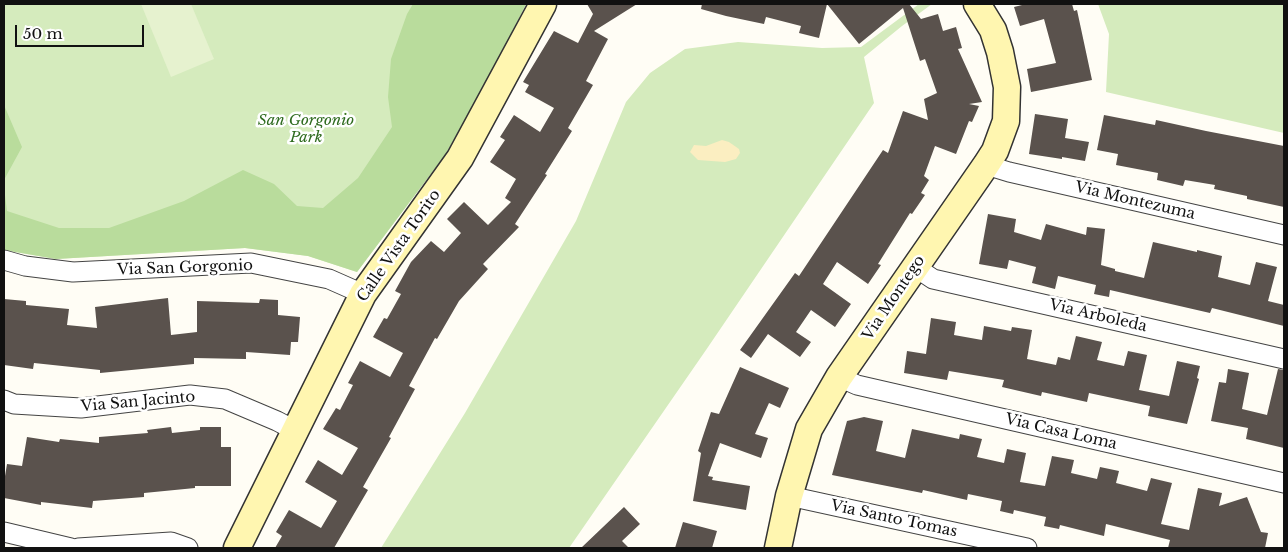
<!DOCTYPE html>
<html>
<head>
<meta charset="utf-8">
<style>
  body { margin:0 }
  #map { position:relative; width:1288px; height:552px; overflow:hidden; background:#fffdf5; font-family:"Libre Baskerville",serif }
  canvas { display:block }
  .frame { position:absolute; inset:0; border:5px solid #111; pointer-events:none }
  .scale { position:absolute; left:15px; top:25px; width:129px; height:22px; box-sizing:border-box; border:2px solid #111; border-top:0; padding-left:6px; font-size:15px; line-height:18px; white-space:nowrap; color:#111; -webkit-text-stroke:4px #fff; paint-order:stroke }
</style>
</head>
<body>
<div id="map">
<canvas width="1288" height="552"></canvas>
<div class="frame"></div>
<div class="scale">50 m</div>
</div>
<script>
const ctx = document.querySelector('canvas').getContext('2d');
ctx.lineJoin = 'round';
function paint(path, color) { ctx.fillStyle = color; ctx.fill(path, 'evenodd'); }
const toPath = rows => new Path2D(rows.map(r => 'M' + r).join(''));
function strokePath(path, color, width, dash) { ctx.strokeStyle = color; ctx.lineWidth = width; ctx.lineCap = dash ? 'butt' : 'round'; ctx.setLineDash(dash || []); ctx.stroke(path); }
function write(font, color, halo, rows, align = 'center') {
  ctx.font = font + ' "Libre Baskerville",serif'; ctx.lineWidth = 5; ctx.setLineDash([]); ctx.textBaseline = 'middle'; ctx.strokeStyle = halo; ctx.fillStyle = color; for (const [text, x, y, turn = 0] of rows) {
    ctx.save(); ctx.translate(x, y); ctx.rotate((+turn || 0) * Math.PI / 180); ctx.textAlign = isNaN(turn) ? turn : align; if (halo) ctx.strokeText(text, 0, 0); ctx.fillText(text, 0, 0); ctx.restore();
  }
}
const green = toPath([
  [4,4,526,4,491,74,445,155,357,272,308,256,245,248,56,259,4,250],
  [919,4,932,4,902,26,864,57,874,103,706,350,569,548,381,548,465,413,576,221,626,102,650,73,685,49,738,42,822,48,861,47],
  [1098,4,1284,4,1284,133,1106,92,1109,34]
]);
const forest = toPath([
  [413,4,526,4,491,74,445,155,357,272,308,256,245,248,56,259,4,250,4,187,7,211,59,228,109,228,184,201,243,170,274,184,297,206,323,208,358,178,392,127,388,97,391,59,407,14],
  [4,105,22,147,4,180]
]);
const sand = toPath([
  [722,140,729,142,739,149,740,153,736,159,725,162,698,160,690,152,694,145,706,146]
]);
const pitch = toPath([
  [141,4,191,4,214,59,171,77]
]);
const building = toPath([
  [587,4,637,4,594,31,608,39,586,81,593,85,568,128,572,131,545,174,547,175,515,224,519,227,483,264,488,269,459,301,437,339,435,338,409,386,415,389,389,437,391,438,363,487,368,490,334,548,275,548,282,536,276,532,289,510,321,528,337,501,305,482,318,460,342,475,358,448,323,429,336,408,340,410,353,385,348,383,360,361,390,377,403,353,373,337,384,318,387,319,401,294,395,291,411,262,431,241,444,252,461,233,447,219,464,202,488,225,511,202,505,198,516,179,490,162,505,140,500,137,514,115,540,132,554,108,525,92,529,85,523,82,554,31,578,43,593,14],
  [702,4,909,4,921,19,938,14,943,31,956,27,962,48,958,49,982,102,969,104,979,106,972,122,969,121,956,154,935,146,924,176,929,180,921,193,925,195,912,214,910,213,878,264,881,265,868,284,837,262,823,284,851,304,835,327,811,310,796,332,811,342,800,357,768,334,751,358,740,350,795,273,799,276,883,150,888,153,903,111,928,120,924,99,937,93,925,59,920,61,903,8,859,44,827,4,819,38,799,33,801,26,766,17,764,24,726,16,701,9],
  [1026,4,1072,4,1074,11,1077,10,1092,80,1031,92,1027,69,1056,63,1044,19,1020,26,1014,7],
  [1035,114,1068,119,1065,138,1089,142,1085,161,1062,157,1062,159,1029,154],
  [1104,115,1155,125,1156,120,1206,131,1284,146,1284,207,1247,199,1247,196,1214,189,1215,185,1185,180,1183,186,1157,180,1158,173,1116,165,1118,154,1097,150],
  [988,214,1016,219,1014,232,1041,240,1046,224,1086,235,1087,227,1105,229,1101,265,1115,269,1115,271,1144,278,1153,242,1197,252,1197,250,1222,256,1218,277,1250,285,1256,262,1277,267,1268,301,1284,305,1284,326,1212,308,1210,313,1110,290,1109,297,1094,294,1096,285,1058,276,1055,289,1032,283,1036,267,1009,260,1007,269,979,264],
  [168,298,171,335,197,332,197,301,259,303,260,299,278,300,278,315,300,317,298,342,291,342,290,355,246,352,246,359,194,358,194,364,100,373,100,370,34,363,33,369,4,365,4,299,26,301,26,305,69,309,67,325,97,328,95,307],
  [931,318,956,322,954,335,982,340,984,326,1011,331,1012,327,1032,330,1027,359,1056,365,1058,357,1070,360,1076,336,1102,342,1097,360,1124,366,1128,351,1147,355,1139,390,1169,396,1177,361,1200,366,1197,378,1199,379,1187,424,1148,416,1150,406,1089,393,1087,402,1042,392,1041,396,1002,387,1004,380,949,371,947,380,904,373,907,351,926,354],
  [740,367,789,388,780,408,769,403,755,434,768,438,761,458,720,443,708,476,713,477,712,480,750,486,746,510,693,501,701,453,698,451,711,412,719,414],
  [1228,369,1249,373,1242,409,1267,415,1278,369,1284,370,1284,448,1246,439,1248,428,1211,421,1219,382,1226,383],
  [864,417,883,421,876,451,905,458,912,429,959,439,960,434,982,439,977,457,1004,463,1007,449,1026,453,1020,482,1045,486,1052,456,1074,460,1071,473,1097,479,1100,467,1119,471,1116,483,1147,491,1151,478,1172,483,1161,524,1189,530,1198,488,1222,493,1219,506,1247,497,1261,532,1268,533,1265,548,1168,548,1170,540,1106,524,1104,536,1060,525,1059,529,1044,526,1046,517,1014,510,1013,514,1000,511,1002,501,968,494,967,500,923,490,922,493,832,475,847,421],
  [171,427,172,433,200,430,200,427,221,427,221,447,231,447,231,486,195,486,195,488,144,493,144,497,93,501,92,508,41,502,41,505,4,498,4,482,7,464,22,466,27,437,59,442,60,439,99,443,99,437,148,433,147,430],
  [624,507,640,524,622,541,629,548,581,548],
  [683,522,717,531,712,548,675,548]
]);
const street = toPath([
  [986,165,1009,172,1284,235],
  [4,260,25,266,73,272,251,263,329,279,363,294],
  [915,267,933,279,1284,359],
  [839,377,857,385,1284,483],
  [4,400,14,404,81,408,190,395,225,399,277,421,296,431],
  [789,496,1027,548],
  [4,532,71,548],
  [78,548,171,542,188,548]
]);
const secondary = toPath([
  [237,548,363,294,460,158,543,4],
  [778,548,789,496,809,429,839,377,986,165,995,151,1006,121,1007,87,1000,52,993,30,977,4]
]);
const parkNames = [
  ["San Gorgonio",306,121],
  ["Park",306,138]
];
const streetNames = [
  ["Via Montezuma",1135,201,13],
  ["Calle Vista Torito",399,246,-55],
  ["Via San Gorgonio",185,268,-2],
  ["Via Montego",894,298,-56],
  ["Via Arboleda",1098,316,13],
  ["Via San Jacinto",138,402,-5],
  ["Via Casa Loma",1061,432,13],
  ["Via Santo Tomas",894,519,12]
];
paint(green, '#d5ebbd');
paint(forest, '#b9dc9c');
paint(sand, '#fbeec1');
paint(pitch, '#e6f2cf');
paint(building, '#5a524d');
strokePath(street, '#444', 21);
strokePath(secondary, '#333', 29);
strokePath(street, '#fff', 19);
strokePath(secondary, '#fff6b0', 26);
write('italic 15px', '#2f6b1f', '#fff', parkNames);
write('15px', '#111', '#fff', streetNames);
</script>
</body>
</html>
